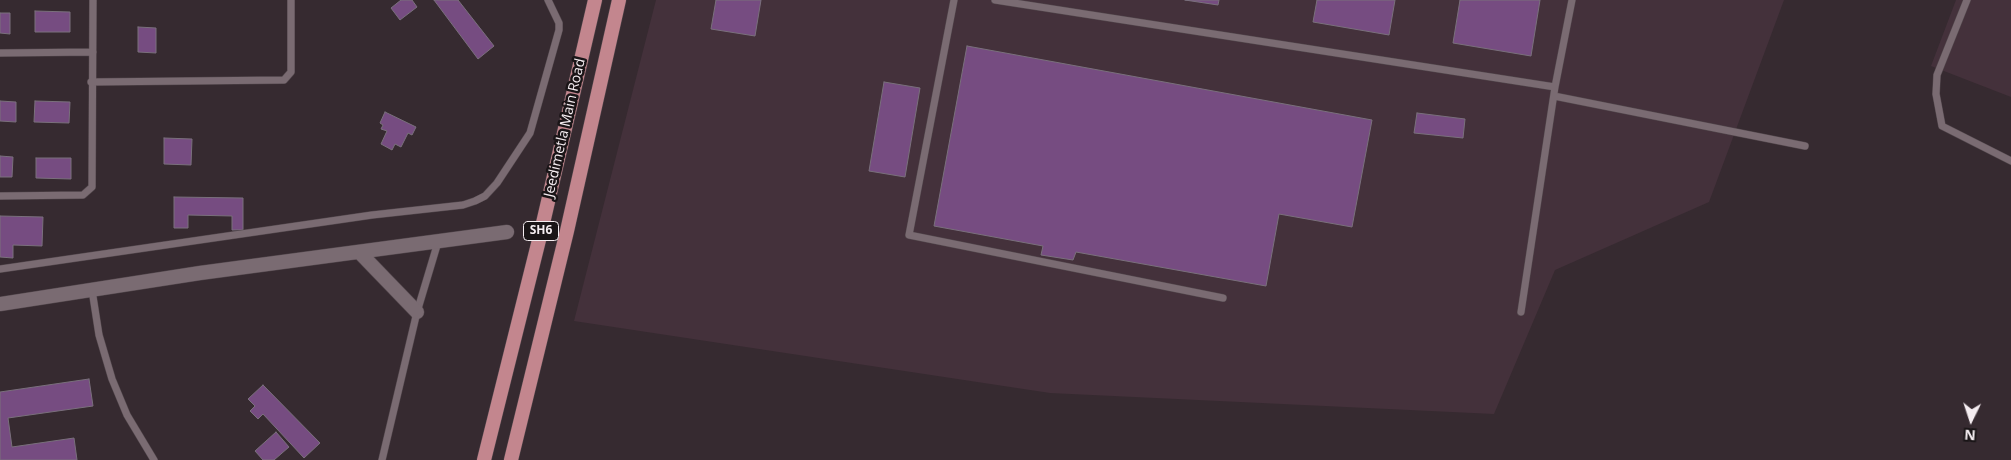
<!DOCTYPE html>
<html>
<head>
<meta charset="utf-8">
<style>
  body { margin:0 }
  #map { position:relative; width:2011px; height:460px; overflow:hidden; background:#362a30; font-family:"Open Sans",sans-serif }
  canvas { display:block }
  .north { position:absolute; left:1946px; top:395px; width:50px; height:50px; -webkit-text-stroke:4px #1a1517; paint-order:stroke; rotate:184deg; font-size:14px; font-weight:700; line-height:20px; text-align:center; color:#f5edf1 }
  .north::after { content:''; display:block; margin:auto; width:18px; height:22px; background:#f5edf1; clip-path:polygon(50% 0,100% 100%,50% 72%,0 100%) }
</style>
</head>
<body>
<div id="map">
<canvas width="2011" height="460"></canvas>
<div class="north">N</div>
</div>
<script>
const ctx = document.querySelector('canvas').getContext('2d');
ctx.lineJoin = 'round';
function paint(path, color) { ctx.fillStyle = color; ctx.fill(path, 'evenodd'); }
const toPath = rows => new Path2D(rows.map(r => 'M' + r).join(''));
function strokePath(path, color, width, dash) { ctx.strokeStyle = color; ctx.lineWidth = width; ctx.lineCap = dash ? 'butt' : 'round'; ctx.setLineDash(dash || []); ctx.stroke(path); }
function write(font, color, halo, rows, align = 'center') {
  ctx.font = font + ' "Open Sans",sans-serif'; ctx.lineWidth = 5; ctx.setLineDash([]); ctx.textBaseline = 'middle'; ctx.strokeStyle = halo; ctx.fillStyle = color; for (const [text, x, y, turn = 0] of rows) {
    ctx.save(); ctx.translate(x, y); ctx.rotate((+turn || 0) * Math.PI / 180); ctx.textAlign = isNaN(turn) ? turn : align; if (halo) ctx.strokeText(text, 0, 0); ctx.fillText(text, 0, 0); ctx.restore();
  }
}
const built = toPath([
  [656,0,1784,0,1709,202,1555,270,1494,414,1050,393,574,321],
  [1956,0,2011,0,2011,97,1931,66]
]);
const building = toPath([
  [401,0,412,0,417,7,400,20,391,8,401,0],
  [434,0,458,0,494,46,478,59,434,0],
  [716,0,761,0,755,36,711,29,716,0],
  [1185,0,1219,0,1218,5,1185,0],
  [1317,0,1395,0,1389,35,1313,22,1317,0],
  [1460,0,1540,0,1531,56,1453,43,1460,0],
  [35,11,70,12,70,32,35,32,35,11],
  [0,13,10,13,10,34,0,33,0,13],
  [138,27,156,28,156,53,138,52,138,27],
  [967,46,1372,120,1352,227,1279,214,1266,286,1076,252,1073,260,1041,255,1043,246,934,226,967,46],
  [884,82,920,88,905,177,869,171,884,82],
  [0,101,16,102,16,122,0,121,0,101],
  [35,101,70,102,69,123,34,122,35,101],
  [385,112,416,127,412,135,408,133,401,147,395,144,392,150,381,144,387,131,381,129,383,125,380,123,385,112],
  [1417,113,1465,119,1463,138,1414,133,1417,113],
  [164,138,192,139,191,165,164,164,164,138],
  [0,156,13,157,12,177,0,177,0,156],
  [36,158,71,158,71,179,36,178,36,158],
  [174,197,243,198,243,230,232,230,232,216,188,215,188,228,174,228,174,197],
  [0,216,43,217,42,246,13,245,13,258,0,257,0,216],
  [89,379,93,406,8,418,12,447,74,438,77,460,0,460,0,392,89,379],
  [263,385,320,443,304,458,263,414,258,419,250,411,255,406,248,399,263,385],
  [276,432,289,447,274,460,263,460,255,451,276,432]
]);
const service = toPath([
  [954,0,909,235,1223,298],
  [995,0,1555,87],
  [1967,0,1937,75,1936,94,1942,126,2011,161],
  [0,53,93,52],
  [91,82,284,80,291,72,291,0],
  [1554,96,1805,146],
  [0,196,83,195,92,187,93,0],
  [0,269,372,215,463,205,475,201,485,196,497,183,530,133,559,30,559,23,548,0],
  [92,290,99,335,112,379,127,415,154,460],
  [1521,312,1555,87,1572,0],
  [382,460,417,312,438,242]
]);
const minor = toPath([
  [361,254,417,312],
  [0,304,200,273,507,232]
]);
const primary = toPath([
  [484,460,540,236,595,0],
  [511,460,567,231,619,0]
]);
const shields = [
  [541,231,35]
];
const shieldNames = [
  ["SH6",541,231]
];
const streetNames = [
  ["Jeedimetla Main Road",565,128,-77]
];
paint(built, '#44313b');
paint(building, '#764c81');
strokePath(building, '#7a707c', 1);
strokePath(service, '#52474c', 8);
strokePath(minor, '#52474c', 15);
strokePath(primary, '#52474c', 15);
strokePath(service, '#7a6b72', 7);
strokePath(minor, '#7a6b72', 14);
strokePath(primary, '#c3868e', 14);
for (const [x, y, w] of shields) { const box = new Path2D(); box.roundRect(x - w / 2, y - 9.5, w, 19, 4); ctx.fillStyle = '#1a1517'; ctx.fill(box); strokePath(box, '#f5edf1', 1); }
write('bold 12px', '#f5edf1', null, shieldNames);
write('14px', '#f5edf1', '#1a1517', streetNames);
</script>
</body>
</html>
